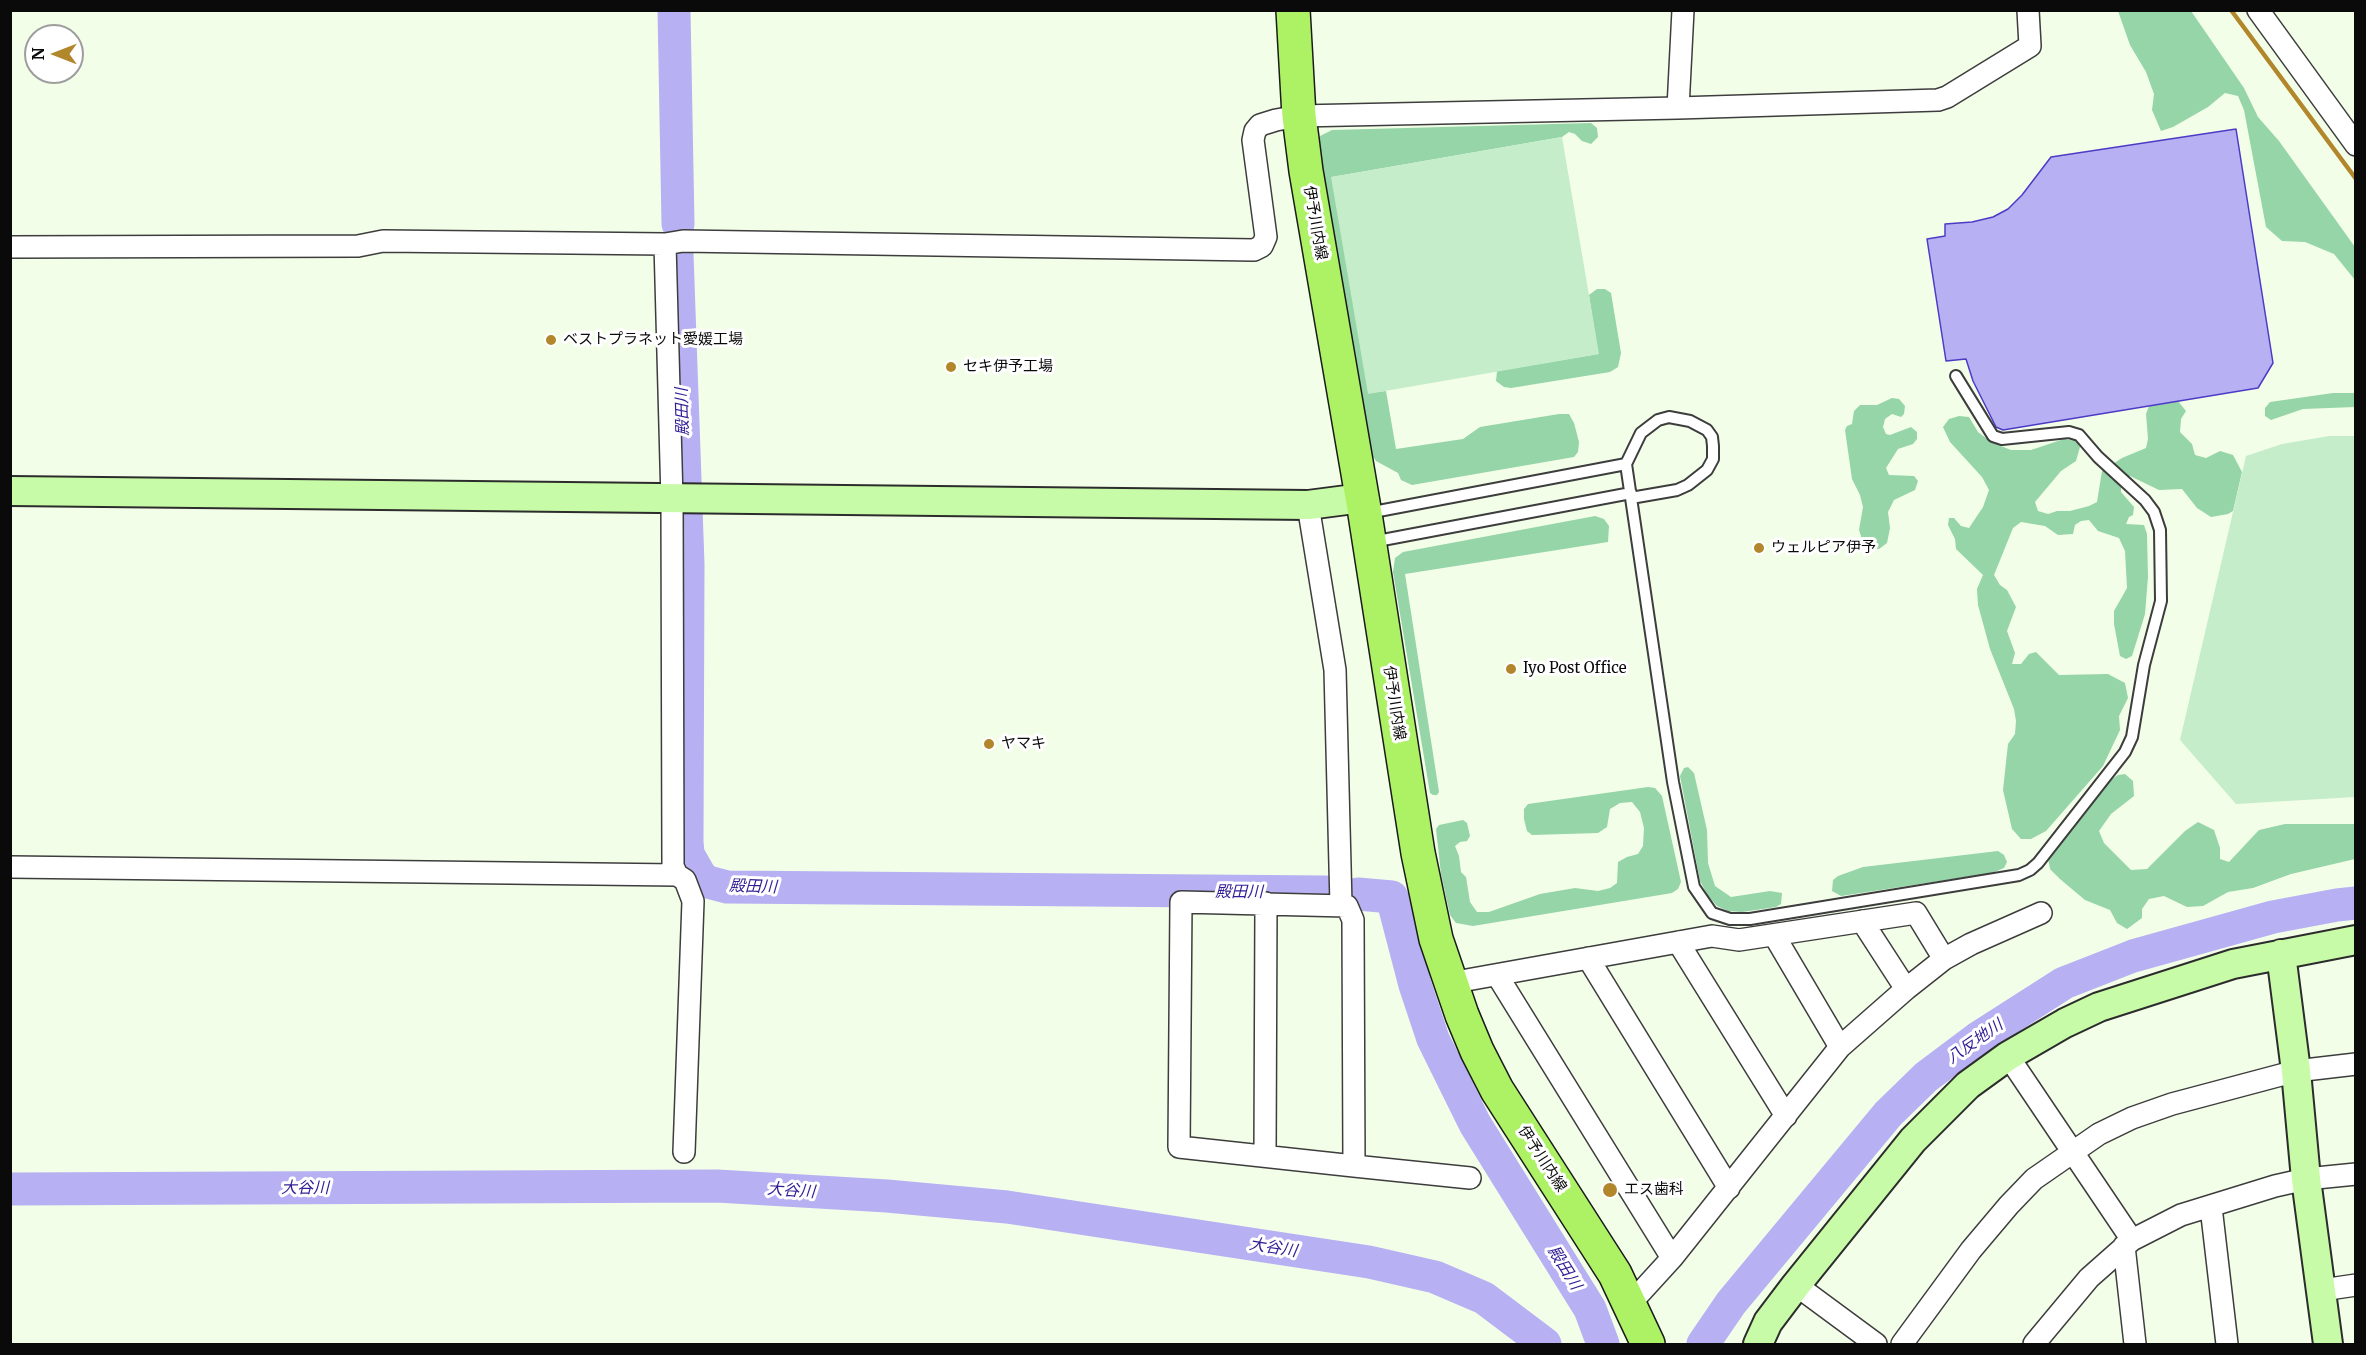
<!DOCTYPE html>
<html>
<head>
<meta charset="utf-8">
<style>
  body { margin:0 }
  #map { position:relative; width:2366px; height:1355px; overflow:hidden; background:#f3fee9; font-family:Merriweather,serif }
  canvas { display:block }
  .frame { position:absolute; inset:0; border:12px solid #0a0a0a; pointer-events:none }
  .north { position:absolute; left:24px; top:24px; width:60px; height:60px; box-sizing:border-box; background:#fff; border:2px solid #9d9d9d; border-radius:50%; rotate:270deg; font-size:16px; font-weight:700; line-height:24px; text-align:center; color:#0a0a0a }
  .north::after { content:''; display:block; margin:auto; width:21px; height:27px; background:#b2872b; clip-path:polygon(50% 0,100% 100%,50% 72%,0 100%) }
</style>
</head>
<body>
<div id="map">
<canvas width="2366" height="1355"></canvas>
<div class="frame"></div>
<div class="north">N</div>
</div>
<script>
const ctx = document.querySelector('canvas').getContext('2d');
ctx.lineJoin = 'round';
function paint(path, color) { ctx.fillStyle = color; ctx.fill(path, 'evenodd'); }
const toPath = rows => new Path2D(rows.map(r => 'M' + r).join(''));
function strokePath(path, color, width, dash) { ctx.strokeStyle = color; ctx.lineWidth = width; ctx.lineCap = dash ? 'butt' : 'round'; ctx.setLineDash(dash || []); ctx.stroke(path); }
function write(font, color, halo, rows, align = 'center') {
  ctx.font = font + ' Merriweather,"Noto Sans JP",serif'; ctx.lineWidth = 6; ctx.setLineDash([]); ctx.textBaseline = 'middle'; ctx.strokeStyle = halo; ctx.fillStyle = color; for (const [text, x, y, turn = 0] of rows) {
    ctx.save(); ctx.translate(x, y); ctx.rotate((+turn || 0) * Math.PI / 180); ctx.textAlign = isNaN(turn) ? turn : align; if (halo) ctx.strokeText(text, 0, 0); ctx.fillText(text, 0, 0); ctx.restore();
  }
}
const forest = toPath([
  [2118,11,2191,11,2244,88,2258,117,2279,141,2355,247,2355,280,2334,254,2305,242,2282,241,2266,227,2244,110,2238,96,2225,93,2208,107,2173,127,2161,131,2152,110,2154,94,2146,72,2130,45],
  [1591,123,1597,128,1598,137,1591,144,1582,141,1575,134,1569,132,1562,137,1332,177,1369,393,1386,391,1396,449,1463,439,1480,427,1559,414,1569,414,1574,423,1579,442,1578,452,1574,457,1412,485,1401,480,1398,473,1376,461,1371,454,1319,149,1320,136,1332,130],
  [1597,289,1605,289,1611,293,1621,353,1618,367,1610,372,1511,388,1504,387,1496,381,1497,371,1598,354,1589,295],
  [2333,393,2355,393,2355,407,2303,409,2271,420,2265,416,2265,408,2270,402],
  [1892,398,1899,399,1905,406,1904,414,1901,417,1892,414,1885,419,1883,427,1886,434,1890,435,1911,427,1917,432,1917,439,1913,444,1898,449,1886,468,1889,475,1914,476,1918,481,1915,490,1894,500,1888,512,1890,528,1887,543,1879,549,1870,548,1863,542,1859,530,1863,507,1860,495,1852,479,1845,430,1847,426,1852,424,1854,411,1860,405,1877,405],
  [2178,401,2186,411,2181,419,2180,432,2192,444,2195,455,2206,458,2220,451,2233,455,2242,472,2233,511,2228,514,2211,517,2197,508,2182,489,2159,490,2130,476,2121,486,2121,492,2134,507,2133,515,2129,517,2126,524,2144,525,2147,534,2148,577,2145,614,2132,656,2126,659,2120,656,2114,624,2114,611,2127,588,2125,551,2119,538,2098,531,2089,520,2081,521,2075,525,2073,534,2058,535,2045,526,2021,522,2013,528,1994,575,2000,585,2007,590,2016,607,2007,631,2015,653,2012,664,2021,664,2029,654,2036,652,2059,675,2108,674,2125,683,2128,698,2119,716,2120,730,2103,766,2046,831,2031,839,2021,839,2012,829,2003,790,2008,744,2015,734,2016,721,2014,709,1990,649,1978,605,1977,589,1983,575,1956,549,1955,539,1948,525,1949,518,1954,518,1961,526,1969,528,1983,507,1989,490,1982,477,1950,442,1943,427,1949,419,1959,416,1969,417,1978,432,1991,442,2011,450,2031,450,2064,439,2077,441,2080,447,2076,461,2061,471,2035,502,2038,511,2048,514,2057,511,2070,511,2089,506,2097,502,2102,471,2122,458,2146,448,2148,439,2146,414,2149,406],
  [1595,516,1604,519,1609,526,1608,542,1405,574,1439,792,1437,795,1433,795,1430,793,1393,572,1395,558,1403,552],
  [1688,767,1694,773,1707,830,1708,863,1715,886,1731,897,1770,891,1782,893,1781,904,1776,907,1742,912,1728,911,1717,906,1708,896,1700,881,1680,776,1684,768],
  [2125,774,2133,781,2134,796,2111,814,2099,831,2104,843,2131,870,2147,869,2185,831,2198,822,2214,830,2220,848,2220,859,2229,862,2259,830,2285,824,2355,824,2355,859,2291,874,2253,888,2228,892,2203,906,2187,907,2164,896,2149,899,2142,909,2142,918,2127,929,2117,923,2110,910,2085,900,2060,879,2050,869,2048,858,2109,781,2118,775],
  [1648,787,1655,788,1662,796,1681,882,1678,889,1672,893,1473,926,1456,923,1450,915,1441,874,1436,829,1439,825,1463,820,1467,823,1470,836,1467,841,1460,842,1455,846,1459,856,1461,872,1466,877,1470,902,1477,912,1489,912,1540,894,1575,888,1598,891,1610,888,1617,883,1618,862,1627,857,1638,854,1643,846,1644,828,1640,812,1632,802,1620,803,1610,809,1607,827,1598,833,1532,835,1527,831,1524,819,1524,809,1528,804],
  [1998,851,2004,855,2007,862,2004,868,1992,873,1841,896,1832,891,1833,880,1838,876,1863,867]
]);
const pitch = toPath([
  [1562,137,1599,354,1368,394,1331,177],
  [2329,436,2355,436,2355,797,2236,804,2180,740,2246,456,2282,444]
]);
const water = toPath([
  [2236,129,2273,363,2258,388,2003,430,1996,427,1973,381,1966,359,1946,361,1927,239,1945,236,1945,224,1972,222,1993,217,2008,209,2022,195,2051,157,2236,129],
  [1587,1296,1593,1308,1606,1344,1592,1344,1597,1343,1588,1317,1579,1301,1587,1296]
]);
const river = toPath([
  [674,10,678,224],
  [677,254,688,564,687,841,688,854,701,877,708,882,727,887,1325,892],
  [1358,894,1392,897,1415,985,1433,1039,1475,1124,1590,1309,1603,1344],
  [10,1189,717,1186,887,1196,1007,1207,1369,1262,1435,1277,1484,1298,1545,1344],
  [1703,1344,1731,1303,1888,1114,1926,1077,1978,1038,2064,983,2133,956,2273,917,2337,905,2356,903]
]);
const lane = toPath([
  [1631,498,1677,490,1688,485,1707,470,1713,459,1713,446,1712,437,1707,430,1690,421,1669,417,1658,420,1641,433,1626,464,1673,782,1694,887,1712,913,1730,919,1750,919,2019,875,2030,870,2038,863,2125,752,2132,737,2144,665,2161,601,2160,530,2154,512,2145,500,2098,457,2079,435,2069,432,2002,439,1993,436,1956,376],
  [1368,513,1626,464],
  [1372,542,1631,493]
]);
const street = toPath([
  [2258,10,2356,145],
  [1678,108,1683,10],
  [665,244,672,500,673,866,677,875],
  [10,247,358,246,383,241,665,244,683,241,1254,250,1262,246,1266,237,1253,140,1255,131,1260,125,1276,120,1299,116,1678,108,1938,100,1947,97,2030,46,2028,10],
  [1308,505,1335,670,1341,905],
  [10,867,677,875,685,880,693,901,684,1152],
  [1862,921,1906,989],
  [1774,935,1840,1047],
  [1678,942,1786,1116],
  [1588,958,1729,1188],
  [1497,975,1672,1258],
  [1450,983,1712,936,1739,940,1916,913,1944,959],
  [2008,1056,2132,1240],
  [1265,1156,1266,903],
  [1354,1166,1353,920,1347,906,1181,902,1179,1147,1354,1166,1470,1178],
  [2211,1207,2227,1344],
  [2124,1246,2135,1344],
  [1796,1285,1876,1344],
  [2322,1290,2356,1285],
  [1630,1304,1672,1258,1840,1047,1906,989,1944,959,1971,944,2041,913],
  [1902,1344,1971,1250,2009,1205,2034,1179,2099,1134,2132,1118,2172,1104,2296,1071,2356,1064],
  [2034,1344,2089,1278,2132,1240,2181,1215,2275,1186,2306,1179,2356,1174]
]);
const secondary = toPath([
  [10,491,1308,505,1362,498],
  [2281,954,2296,1071,2306,1179,2328,1344],
  [1758,1344,1768,1322,1796,1285,1913,1140,1968,1085,2008,1056,2065,1023,2099,1007,2233,964,2356,940]
]);
const primary = toPath([
  [1293,10,1299,116,1306,171,1365,514,1418,853,1436,939,1462,1015,1477,1051,1497,1090,1615,1274,1648,1344]
]);
const rail = toPath([
  [2231,10,2356,179]
]);
const markers = [
  [551,340,6,"#b2872b"],
  [951,367,6,"#b2872b"],
  [1759,548,6,"#b2872b"],
  [1511,669,6,"#b2872b"],
  [989,744,6,"#b2872b"],
  [1610,1190,8,"#b2872b"]
];
const streetNames = [
  ["伊予川内線",1315,223,80],
  ["伊予川内線",1394,703,81],
  ["伊予川内線",1542,1159,57]
];
const poiNames = [
  ["ベストプラネット愛媛工場",563,340],
  ["セキ伊予工場",963,367],
  ["ウェルピア伊予",1771,548],
  ["Iyo Post Office",1523,669],
  ["ヤマキ",1001,744],
  ["エス歯科",1624,1190]
];
const waterNames = [
  ["殿田川",683,412,-92],
  ["殿田川",753,887,2],
  ["殿田川",1239,892],
  ["八反地川",1975,1042,-35],
  ["大谷川",305,1188],
  ["大谷川",791,1191,4],
  ["大谷川",1273,1248,9],
  ["殿田川",1564,1268,58]
];
paint(forest, '#95d5a7');
paint(pitch, '#c6edc9');
paint(water, '#b7b0f2');
strokePath(water, '#4d3bc5', 1.5);
strokePath(river, '#b7b0f2', 33);
strokePath(lane, '#3d3d3d', 14);
strokePath(street, '#3d3d3d', 24);
strokePath(secondary, '#2c2c2c', 32);
strokePath(primary, '#1b1b1b', 36);
strokePath(lane, '#fff', 10);
strokePath(street, '#fff', 21);
strokePath(secondary, '#c7fba7', 28);
strokePath(primary, '#adf165', 33);
strokePath(rail, '#b2872b', 4.5);
for (const [x, y, r, color] of markers) { const dot = new Path2D(); dot.arc(x, y, r, 0, 2 * Math.PI); ctx.fillStyle = color; ctx.fill(dot); strokePath(dot, '#fff', 2); }
write('15px', '#0a0a0a', '#fff', streetNames);
write('15px', '#0a0a0a', '#fff', poiNames, 'left');
write('italic 16px', '#301c94', '#fff', waterNames);
</script>
</body>
</html>
